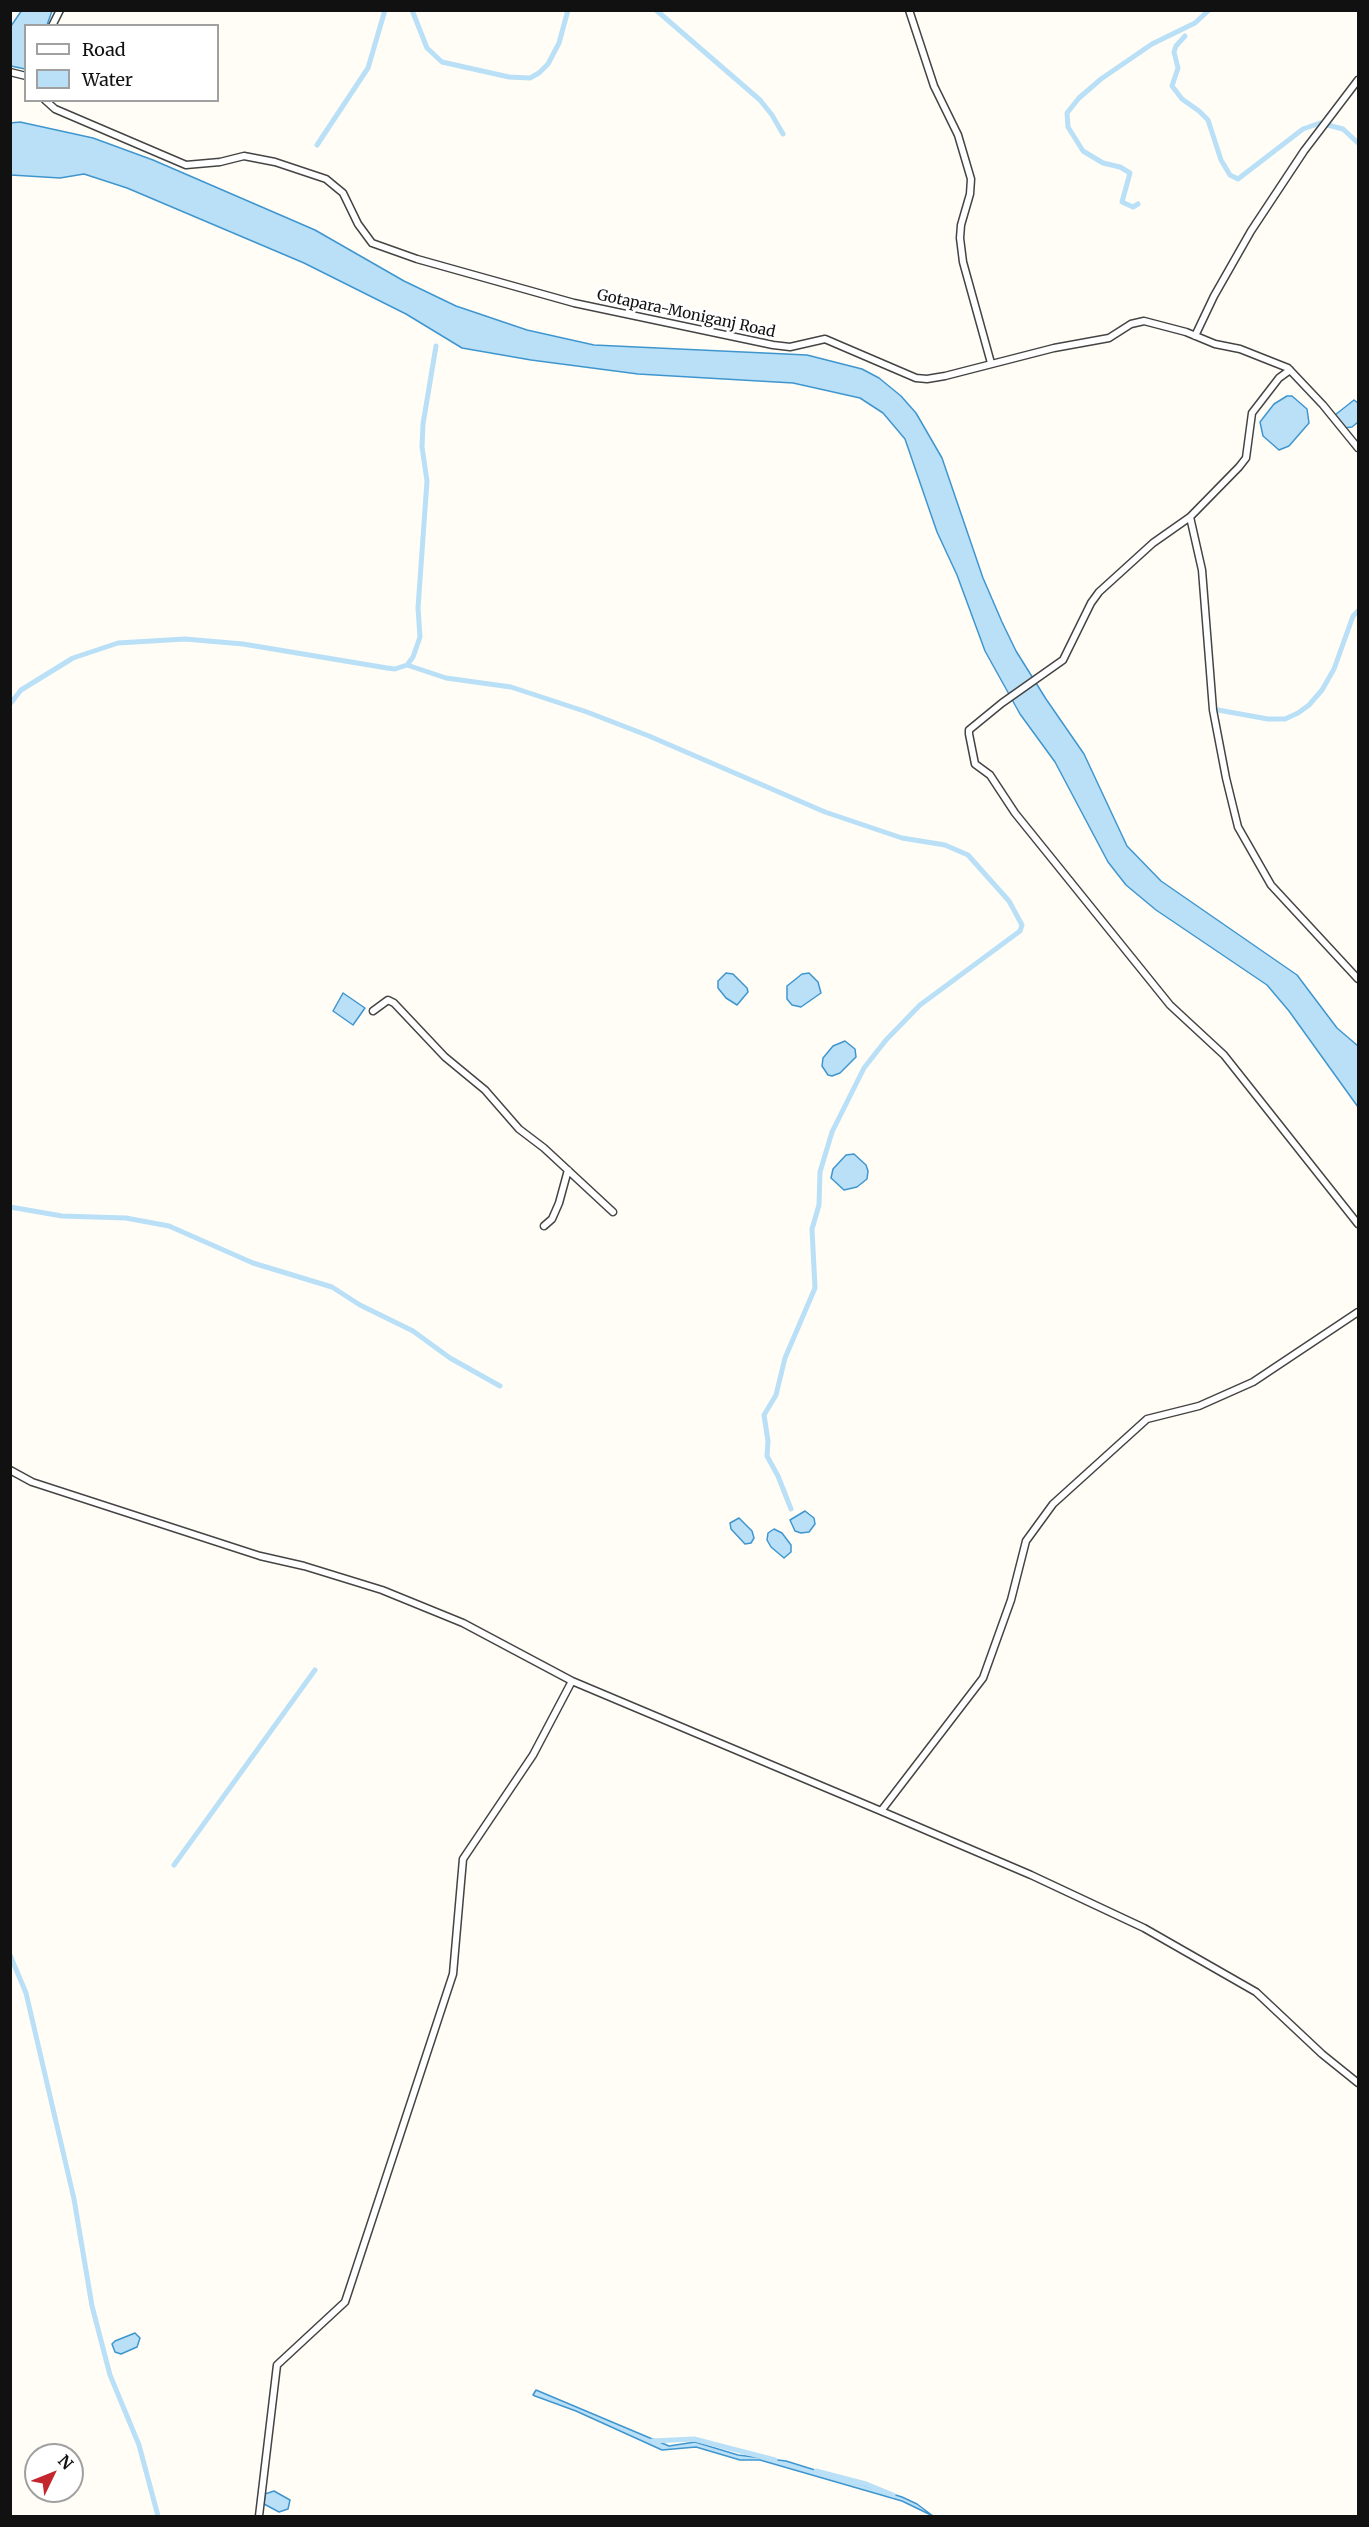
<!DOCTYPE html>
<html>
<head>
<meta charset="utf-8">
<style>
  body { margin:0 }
  #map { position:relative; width:1369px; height:2527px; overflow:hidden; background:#fffdf5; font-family:Merriweather,serif }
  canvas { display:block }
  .frame { position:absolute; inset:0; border:12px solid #111; pointer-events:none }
  .legend { position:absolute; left:24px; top:24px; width:195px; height:78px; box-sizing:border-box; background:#fff; border:2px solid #a0a0a0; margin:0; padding:8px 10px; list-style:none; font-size:18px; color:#111 }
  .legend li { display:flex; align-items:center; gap:12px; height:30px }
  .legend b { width:30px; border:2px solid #a0a0a0 }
  .north { position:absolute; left:24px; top:2443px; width:60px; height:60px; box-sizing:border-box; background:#fff; border:2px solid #a0a0a0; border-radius:50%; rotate:47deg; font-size:16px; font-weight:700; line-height:24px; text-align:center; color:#111 }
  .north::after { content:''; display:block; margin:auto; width:21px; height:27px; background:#c4262e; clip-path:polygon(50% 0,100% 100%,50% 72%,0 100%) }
</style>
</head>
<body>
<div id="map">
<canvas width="1369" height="2527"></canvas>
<div class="frame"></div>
<ul class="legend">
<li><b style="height:8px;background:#fff"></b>Road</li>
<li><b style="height:16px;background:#b9e0f7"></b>Water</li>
</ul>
<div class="north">N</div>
</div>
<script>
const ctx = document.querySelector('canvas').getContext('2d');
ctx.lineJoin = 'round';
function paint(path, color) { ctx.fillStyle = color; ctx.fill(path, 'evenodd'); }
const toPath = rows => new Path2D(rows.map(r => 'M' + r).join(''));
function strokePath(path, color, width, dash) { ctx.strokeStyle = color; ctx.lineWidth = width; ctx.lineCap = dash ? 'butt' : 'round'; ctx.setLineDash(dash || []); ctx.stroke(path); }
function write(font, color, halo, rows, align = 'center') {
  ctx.font = font + ' Merriweather,serif'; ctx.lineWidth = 6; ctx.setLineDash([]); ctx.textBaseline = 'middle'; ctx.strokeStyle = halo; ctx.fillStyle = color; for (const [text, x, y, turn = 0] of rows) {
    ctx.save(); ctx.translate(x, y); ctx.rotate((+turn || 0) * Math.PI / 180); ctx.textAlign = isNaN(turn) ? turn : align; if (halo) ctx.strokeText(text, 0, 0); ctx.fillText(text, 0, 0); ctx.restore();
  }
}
const water = toPath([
  [22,10,52,11,47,25,26,26,25,69,11,66,11,26,22,10],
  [20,122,93,138,153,160,315,230,404,281,456,306,527,330,594,345,807,355,862,369,879,378,901,396,916,413,942,458,983,578,1002,622,1016,651,1046,699,1084,754,1127,846,1161,881,1297,975,1337,1028,1358,1046,1358,1107,1289,1011,1267,985,1156,910,1126,885,1108,862,1055,762,1020,714,985,651,957,575,937,532,905,439,883,413,860,398,793,383,638,374,531,360,462,348,406,314,304,263,127,188,84,174,60,178,11,175,10,123,20,122],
  [1287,396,1292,396,1307,409,1309,423,1289,446,1279,450,1263,436,1260,422,1274,404,1287,396],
  [1354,400,1358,403,1358,422,1352,427,1344,428,1335,415,1354,400],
  [726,973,733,974,747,988,748,992,737,1005,726,998,718,988,718,981,726,973],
  [809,973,818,982,821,993,801,1007,792,1005,787,999,787,986,802,974,809,973],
  [343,993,365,1008,353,1025,333,1011,343,993],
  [845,1041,855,1049,856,1057,840,1073,832,1076,828,1075,822,1066,823,1058,833,1046,845,1041],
  [854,1154,866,1165,868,1171,867,1179,857,1187,844,1190,831,1178,833,1169,846,1155,854,1154],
  [805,1511,814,1518,815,1524,809,1532,801,1533,795,1531,790,1520,805,1511],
  [739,1518,752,1531,754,1538,751,1543,745,1544,731,1529,730,1523,739,1518],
  [774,1529,782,1533,791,1545,791,1552,784,1558,771,1547,767,1540,768,1533,774,1529],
  [135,2333,140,2338,137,2347,121,2354,115,2352,112,2344,115,2341,135,2333],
  [536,2390,669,2446,695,2442,738,2455,786,2461,902,2497,917,2504,933,2516,902,2501,760,2460,740,2460,696,2447,662,2450,576,2411,535,2396,533,2395,536,2390],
  [274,2491,290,2500,288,2509,279,2512,264,2504,265,2494,274,2491]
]);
const canal = toPath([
  [412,10,427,48,442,62,509,77,530,78,539,73,548,64,559,43,568,10],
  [656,10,760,100,772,115,783,134],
  [1185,36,1176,46,1174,52,1178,68,1172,86,1182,99,1199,111,1208,120,1221,160,1230,175,1238,179,1303,129,1320,123,1343,129,1358,143],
  [317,145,368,68,385,10],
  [1138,204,1133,207,1122,202,1130,173,1120,167,1103,163,1083,151,1068,127,1067,113,1079,98,1101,79,1152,44,1195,23,1209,10],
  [407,665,446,678,511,687,587,712,649,736,825,812,902,838,945,845,968,855,1009,901,1022,925,1020,931,920,1005,886,1040,864,1068,832,1132,820,1172,819,1205,812,1229,815,1288,785,1358,776,1395,764,1415,768,1441,767,1456,778,1476,791,1509],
  [10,704,21,690,73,658,118,643,185,639,243,644,387,668,395,669,407,665,413,657,420,637,418,608,427,481,422,447,423,424,436,346],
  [1218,710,1268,719,1285,719,1298,713,1309,705,1322,690,1334,669,1353,616,1358,611],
  [10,1207,62,1216,126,1218,169,1226,253,1263,332,1287,360,1305,413,1331,450,1358,500,1386],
  [174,1865,315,1670],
  [10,1955,26,1993,74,2199,92,2306,110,2375,139,2445,158,2516],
  [652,2441,694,2439,775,2460],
  [816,2471,866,2484,893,2495]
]);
const minor = toPath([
  [909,10,934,86,958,135,971,179,970,194,961,225,960,238,963,262,991,363],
  [52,26,60,10],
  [10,72,26,76],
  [45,100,55,109,186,165,220,162,244,156,275,162,326,179,343,193,358,224,372,243,417,259,574,303,773,345,790,347,825,339,916,378,927,379,945,376,1054,348,1109,338,1131,324,1144,321,1186,332,1215,344,1240,349,1288,368,1323,405,1358,448],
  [1195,336,1214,296,1251,231,1304,151,1358,80],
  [1290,370,1279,378,1252,413,1246,458,1239,467,1190,517,1153,543,1099,592,1091,603,1063,660,1002,703,969,730,969,734,975,764,990,775,1015,813,1170,1005,1224,1055,1358,1224],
  [1190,517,1202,570,1213,710,1226,778,1238,827,1271,885,1358,979],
  [373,1011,388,1000,394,1003,445,1057,485,1090,519,1129,544,1148,613,1212],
  [544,1226,552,1219,559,1203,568,1170],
  [10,1470,32,1482,260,1556,304,1566,382,1590,463,1623,572,1681,881,1811,983,1678,1011,1600,1026,1541,1053,1504,1147,1419,1199,1406,1253,1382,1358,1312],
  [881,1811,1031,1875,1144,1928,1256,1992,1322,2054,1358,2083],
  [259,2516,277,2365,345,2302,453,1974,463,1859,533,1755,572,1681]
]);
const streetNames = [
  ["Gotapara-Moniganj Road",686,314,12]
];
paint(water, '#b9e0f7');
strokePath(water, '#3f96cf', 1.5);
strokePath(canal, '#b9e0f7', 5);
strokePath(minor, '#444', 9);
strokePath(minor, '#fff', 6);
write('15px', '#111', '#fff', streetNames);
</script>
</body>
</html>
